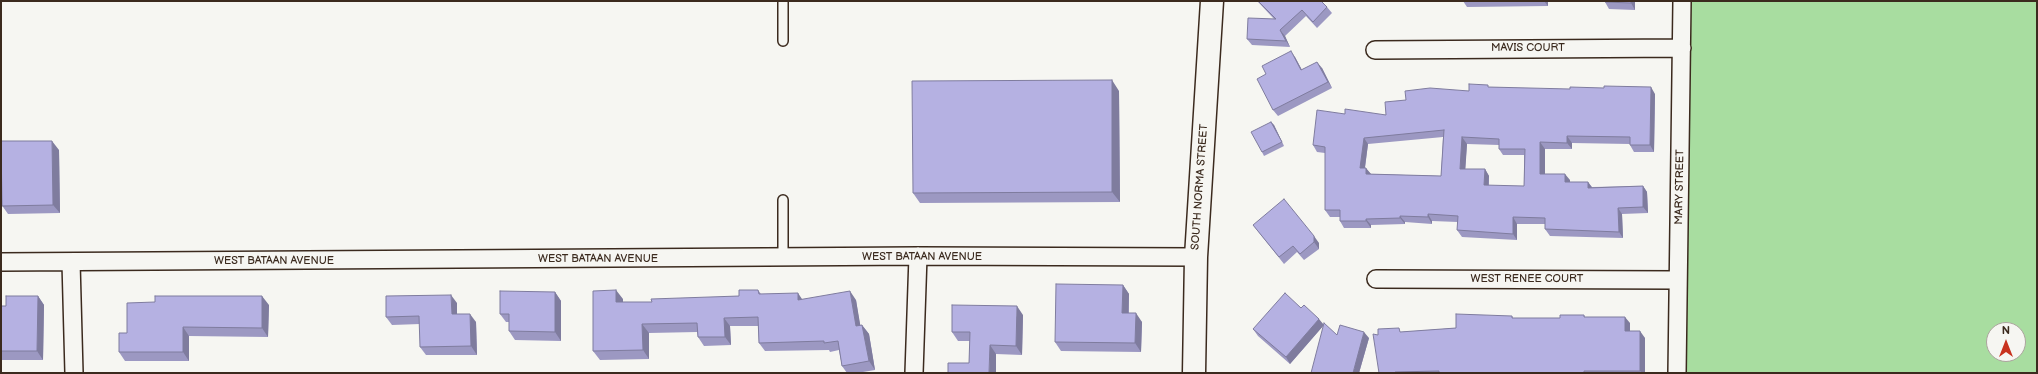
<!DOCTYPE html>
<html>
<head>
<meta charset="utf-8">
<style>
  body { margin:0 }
  #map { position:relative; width:2038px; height:374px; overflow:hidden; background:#f6f6f2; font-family:"Balsamiq Sans",sans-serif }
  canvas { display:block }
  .frame { position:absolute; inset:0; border:2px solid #3b2a1e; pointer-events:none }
  .north { position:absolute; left:1986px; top:322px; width:40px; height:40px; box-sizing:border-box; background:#f6f6f2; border:1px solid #aba49d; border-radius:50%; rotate:0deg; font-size:11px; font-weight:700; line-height:16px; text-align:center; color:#3b2a1e }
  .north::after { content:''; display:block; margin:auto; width:14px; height:18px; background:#c8321e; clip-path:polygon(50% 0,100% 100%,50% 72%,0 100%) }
</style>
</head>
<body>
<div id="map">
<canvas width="2038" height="374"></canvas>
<div class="frame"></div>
<div class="north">N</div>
</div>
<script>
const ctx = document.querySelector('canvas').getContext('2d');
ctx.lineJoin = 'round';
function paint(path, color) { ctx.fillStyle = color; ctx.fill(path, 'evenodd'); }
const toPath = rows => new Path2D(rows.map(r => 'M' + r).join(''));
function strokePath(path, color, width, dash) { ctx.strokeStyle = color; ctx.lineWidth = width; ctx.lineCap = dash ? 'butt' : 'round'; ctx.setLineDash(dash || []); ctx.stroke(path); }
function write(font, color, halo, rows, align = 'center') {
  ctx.font = font + ' "Balsamiq Sans",sans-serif'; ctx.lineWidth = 3; ctx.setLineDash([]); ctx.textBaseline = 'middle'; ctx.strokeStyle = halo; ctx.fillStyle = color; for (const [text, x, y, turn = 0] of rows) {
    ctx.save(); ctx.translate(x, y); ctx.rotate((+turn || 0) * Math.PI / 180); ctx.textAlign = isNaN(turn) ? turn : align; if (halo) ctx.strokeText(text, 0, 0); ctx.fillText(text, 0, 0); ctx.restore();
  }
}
const green = toPath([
  [1688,1,2037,1,2037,373,1680,373],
  [1994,330,2018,330,2018,354,1994,354]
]);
const lane = toPath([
  [783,1,783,41],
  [783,200,783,258]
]);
const street = toPath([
  [1375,50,1682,48],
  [1,262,918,256,1196,257],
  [71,262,74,373],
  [1376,279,1678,280],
  [914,373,918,256],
  [1677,373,1682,1]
]);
const secondary = toPath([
  [1194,373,1196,257,1212,1]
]);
const wall = toPath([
  [1257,1,1321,1,1327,7,1332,13,1317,28,1306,16,1285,36,1290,47,1252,45,1247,39,1274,19,1260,4],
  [1463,1,1548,1,1548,6,1467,7],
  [1605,1,1635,1,1635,10,1609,9,1605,2],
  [1295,57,1302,70,1322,68,1332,88,1278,116,1273,110,1266,74],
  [1490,87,1655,94,1654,152,1634,152,1630,145,1630,144,1572,143,1572,149,1545,149,1545,174,1570,180,1570,182,1588,182,1592,187,1643,186,1647,192,1648,213,1622,214,1623,238,1550,236,1545,229,1545,224,1517,224,1517,240,1462,237,1457,230,1458,222,1432,221,1432,224,1405,222,1405,224,1371,225,1371,228,1344,228,1340,221,1340,217,1330,217,1325,210,1325,153,1317,152,1313,145,1345,114,1386,115,1406,100,1469,91],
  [1443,137,1441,176,1371,174,1365,168,1368,144],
  [1467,144,1499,145,1499,149,1503,155,1524,155,1524,186,1489,186,1489,176,1485,169,1465,169],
  [1119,91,1120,202,920,203,913,193],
  [1271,122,1274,125,1284,146,1264,156,1262,152],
  [1,141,59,150,60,213,8,214,1,204],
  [1253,225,1319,243,1319,249,1304,260,1297,252,1284,264],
  [1123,285,1129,294,1129,313,1142,322,1141,352,1061,351,1055,342],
  [758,290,761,294,802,300,856,300,860,326,862,325,869,334,875,370,857,373,847,373,842,366,839,350,830,352,829,350,765,351,759,343,758,326,730,326,731,345,704,346,698,337,697,332,649,333,649,359,600,360,593,351,623,299,623,302,652,302,739,296],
  [555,292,561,301,561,341,515,340,509,331,509,322,506,322,500,314],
  [38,296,44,305,43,360,1,360,1,306,6,306],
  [457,303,457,314,476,322,477,355,426,355,420,347,420,324,392,325,386,317],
  [269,305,268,337,189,336,189,361,125,361,119,352,127,333],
  [1301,308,1337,335,1369,338,1359,373,1323,326,1290,364,1258,336,1253,329],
  [1023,315,1022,355,996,354,969,363,970,341,958,341,952,332],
  [1584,315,1585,317,1630,323,1630,331,1645,338,1645,373,1379,373,1378,335,1402,332,1456,328,1512,316,1513,318,1560,318]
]);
const shadedWall = toPath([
  [1544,1,1548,1,1548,6],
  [1631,1,1635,1,1635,10,1631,3],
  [1280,30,1285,36,1290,47,1286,41],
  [1291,51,1295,57,1305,76,1301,70],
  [1317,62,1322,68,1332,88,1328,82],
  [1112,80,1119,91,1120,202,1112,192],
  [1651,87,1655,94,1654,152,1650,145],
  [1271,122,1274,125,1284,146,1282,142],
  [1567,136,1572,143,1572,149,1567,143],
  [1462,137,1467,144,1465,175,1460,169],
  [1364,138,1368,144,1364,174,1360,168],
  [52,141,59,150,60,213,53,205],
  [1540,142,1545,149,1545,180,1540,174],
  [1366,168,1371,174,1366,174],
  [1485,169,1489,176,1488,192,1484,185],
  [1565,174,1570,180,1570,188,1565,182],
  [1588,182,1593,189,1588,188],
  [1643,186,1647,192,1648,213,1643,207],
  [1618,208,1622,214,1623,238,1619,232],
  [1428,214,1432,221,1432,224,1428,217],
  [1400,216,1405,222,1405,224,1400,218],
  [1513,217,1517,224,1517,240,1513,234],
  [1366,219,1371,225,1371,228,1366,221],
  [1314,236,1319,243,1319,249,1314,242],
  [1123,285,1129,294,1128,322,1122,313],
  [616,290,623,299,623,311,616,302],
  [850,291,856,300,862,335,856,326],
  [555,292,561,301,561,341,555,332],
  [798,293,804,302,798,300],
  [451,295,457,303,457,322,452,314],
  [38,296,44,305,43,360,37,351],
  [262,296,269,305,268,337,262,328],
  [1017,306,1023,315,1022,355,1016,346],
  [1136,313,1142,322,1141,352,1135,343],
  [470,314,476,322,477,355,471,346],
  [1625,317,1630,323,1630,338,1625,331],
  [724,318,730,326,731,345,725,337],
  [1319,319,1324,325,1290,364,1286,357],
  [642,324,649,333,649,359,643,350],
  [862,325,869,334,875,370,869,361],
  [183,327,189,336,189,361,183,352],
  [1640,331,1645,338,1645,373,1642,373,1640,371],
  [1364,332,1369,338,1359,373,1353,373],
  [990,345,996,354,996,373,989,373]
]);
const building = toPath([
  [1258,1,1321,1,1327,7,1313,22,1302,10,1280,30,1286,41,1247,39,1248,18,1276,19,1258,1],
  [1605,1,1631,1,1631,3,1605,2,1605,1],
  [1291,51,1301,70,1317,62,1328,82,1273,110,1257,79,1266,74,1262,66,1291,51],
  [1112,80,1112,192,913,193,912,81,1112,80],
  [1469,84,1488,85,1488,87,1570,89,1570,87,1604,88,1604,86,1651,87,1650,145,1630,145,1630,137,1567,136,1567,143,1540,142,1540,174,1565,174,1565,182,1588,182,1588,188,1643,186,1643,207,1618,208,1619,232,1545,229,1545,218,1513,217,1513,234,1457,230,1458,216,1428,214,1428,217,1400,216,1400,218,1366,219,1366,221,1340,221,1340,210,1325,210,1325,147,1313,145,1317,110,1345,114,1345,109,1386,115,1385,102,1406,100,1405,91,1430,88,1469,91,1469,84],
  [1444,130,1441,176,1366,174,1366,168,1360,168,1364,138,1444,130],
  [1462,137,1499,139,1499,149,1525,149,1524,186,1484,185,1485,169,1460,169,1462,137],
  [1271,122,1282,142,1262,152,1251,132,1271,122],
  [1,141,52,141,53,205,2,206,1,141],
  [1284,199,1314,236,1314,242,1300,254,1293,246,1279,257,1253,225,1284,199],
  [1056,284,1123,285,1122,313,1136,313,1135,343,1055,342,1056,284],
  [616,290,616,302,652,302,651,299,739,296,739,290,758,290,759,294,798,293,798,300,850,291,856,326,862,325,869,361,842,366,838,341,824,343,824,341,759,343,758,317,724,318,725,337,698,337,697,323,642,324,643,350,593,351,593,291,616,290],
  [500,291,555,292,555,332,509,331,509,314,500,314,500,291],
  [1285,293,1301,308,1304,305,1319,319,1286,357,1253,329,1285,293],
  [451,295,452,314,470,314,471,346,420,347,419,316,386,317,386,296,451,295],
  [6,296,38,296,37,351,1,351,1,306,6,306,6,296],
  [155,296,262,296,262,328,183,327,183,352,119,352,119,333,127,333,127,303,155,302,155,296],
  [952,305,1017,306,1016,346,990,345,989,373,948,373,948,363,969,363,970,332,952,332,952,305],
  [1456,314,1512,316,1512,318,1560,318,1560,315,1584,315,1584,317,1625,317,1625,331,1640,331,1640,371,1584,371,1584,373,1439,373,1439,371,1395,372,1395,373,1379,373,1373,334,1378,335,1378,329,1399,328,1400,332,1456,328,1456,314],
  [1324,323,1337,335,1340,325,1364,332,1353,373,1311,373,1324,323]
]);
const streetNames = [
  ["MAVIS COURT",1528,48],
  ["SOUTH NORMA STREET",1200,187,-86],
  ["MARY STREET",1680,187,-89],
  ["WEST BATAAN AVENUE",922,257],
  ["WEST BATAAN AVENUE",598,259],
  ["WEST BATAAN AVENUE",274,261],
  ["WEST RENEE COURT",1527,279]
];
paint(green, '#a8dda0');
strokePath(lane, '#3b2a1e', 12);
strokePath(street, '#3b2a1e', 20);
strokePath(secondary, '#3b2a1e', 25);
strokePath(lane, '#f6f6f2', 9);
strokePath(street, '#f6f6f2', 17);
strokePath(secondary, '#f6f6f2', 22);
paint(wall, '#9c98c2');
paint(shadedWall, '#7f7c9e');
paint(building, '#b5b1e2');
strokePath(building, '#7f7c9e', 1);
write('11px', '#3b2a1e', '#f6f6f2', streetNames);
</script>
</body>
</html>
